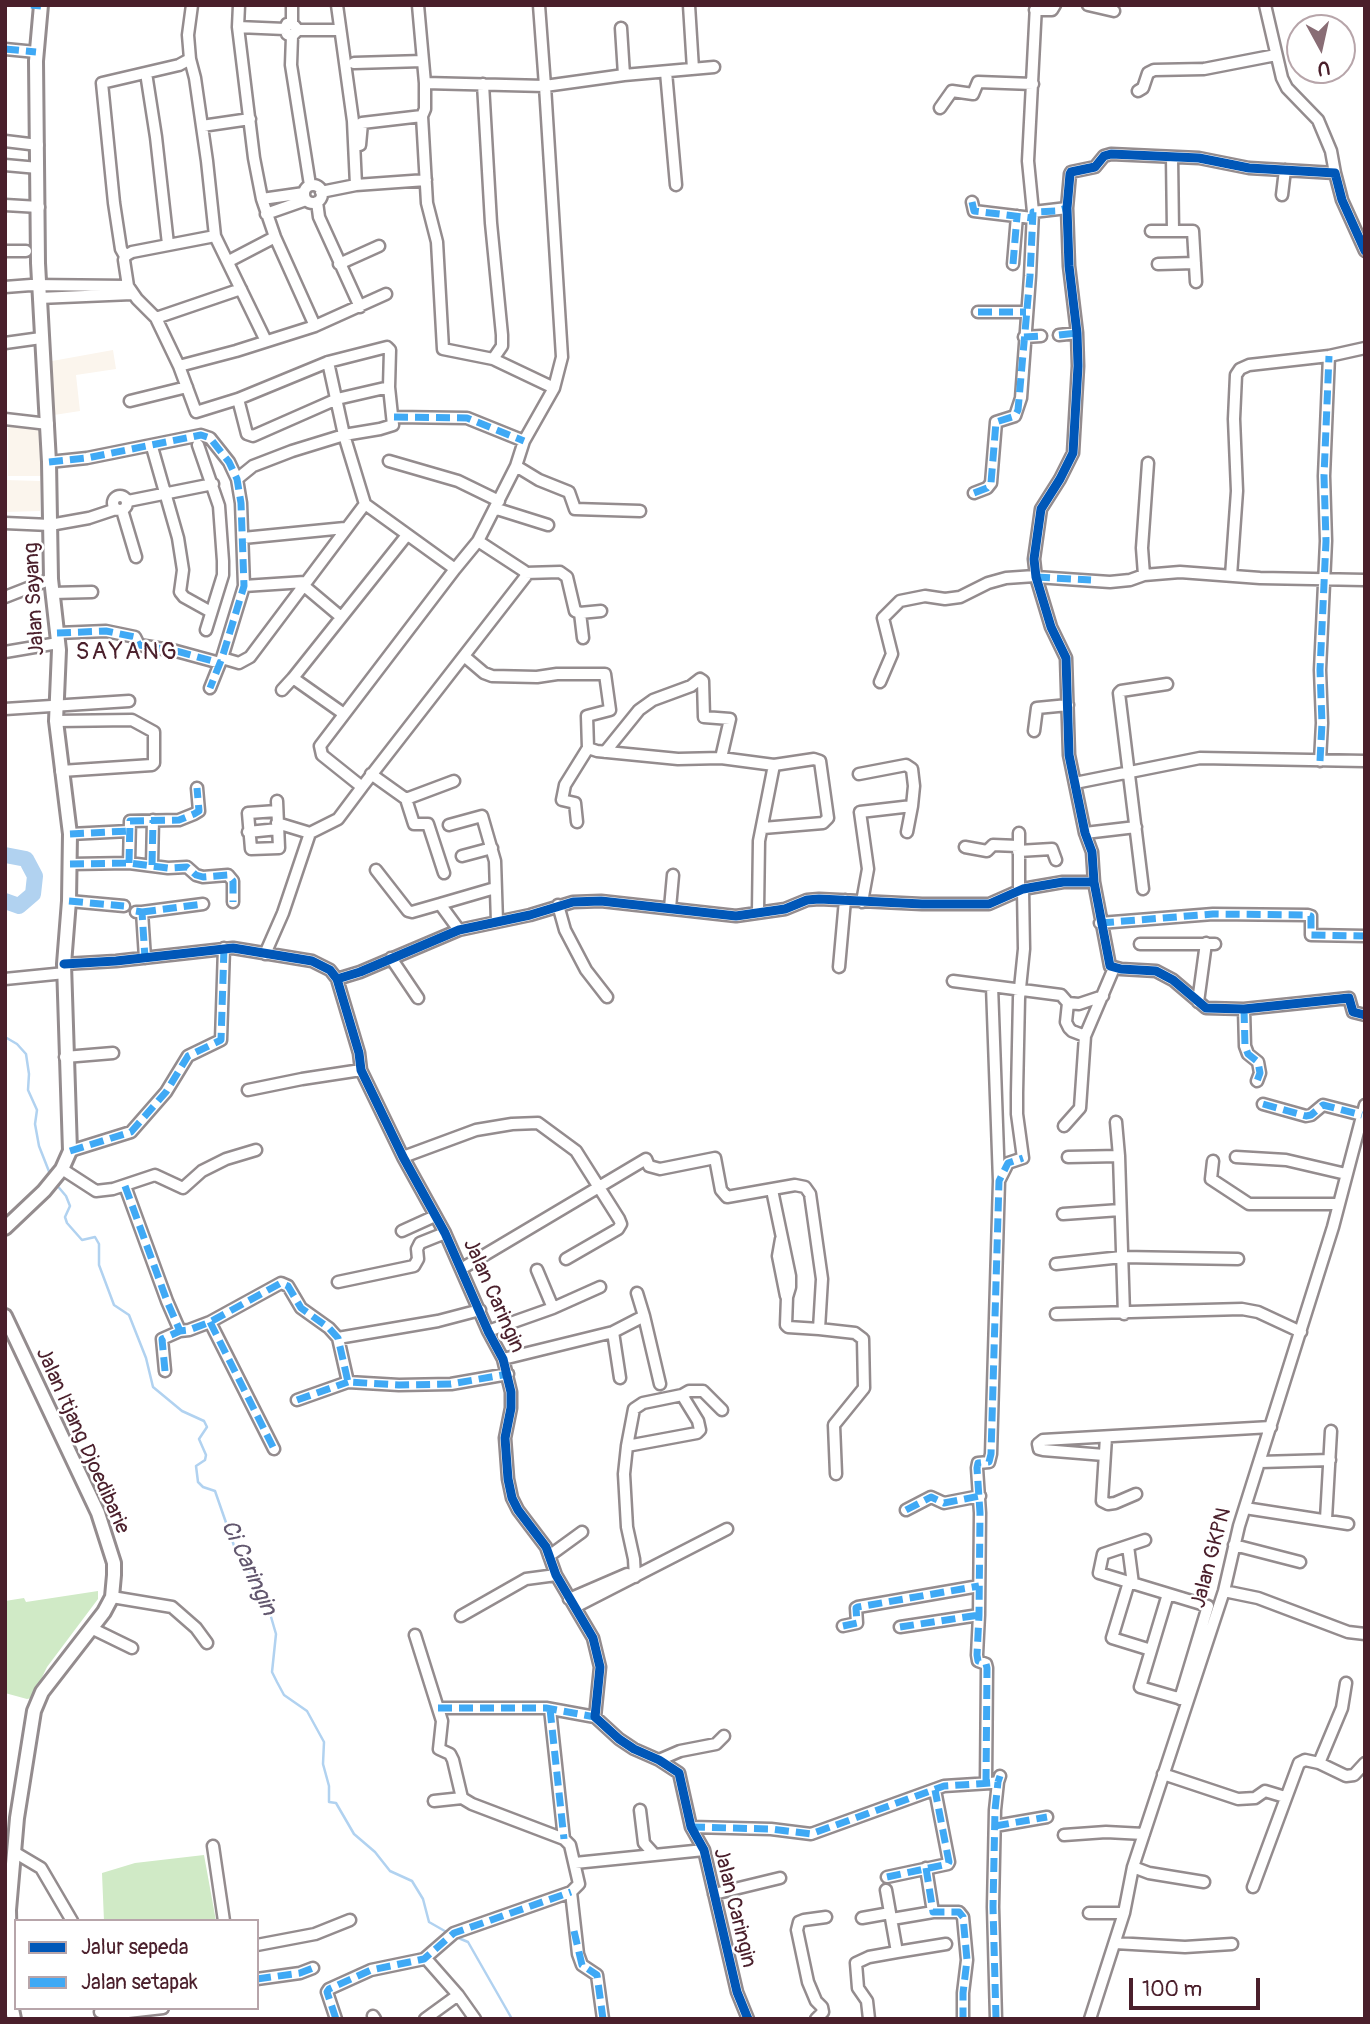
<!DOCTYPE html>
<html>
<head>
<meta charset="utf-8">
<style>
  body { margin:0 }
  #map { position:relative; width:1370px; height:2024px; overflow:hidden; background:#fff; font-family:Pangolin,sans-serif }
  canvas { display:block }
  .frame { position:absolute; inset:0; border:7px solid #4a1f2b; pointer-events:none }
  .legend { position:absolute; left:14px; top:1919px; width:245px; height:91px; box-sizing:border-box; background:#fff; border:2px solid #b7a5aa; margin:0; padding:9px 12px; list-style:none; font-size:21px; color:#4a1f2b }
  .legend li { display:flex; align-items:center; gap:14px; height:35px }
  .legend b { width:35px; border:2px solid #b7a5aa }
  .north { position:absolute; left:1286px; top:14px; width:70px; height:70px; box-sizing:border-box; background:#fff; border:2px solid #b7a5aa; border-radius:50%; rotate:172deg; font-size:19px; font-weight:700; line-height:28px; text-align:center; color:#4a1f2b }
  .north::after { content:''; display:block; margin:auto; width:24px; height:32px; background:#896d75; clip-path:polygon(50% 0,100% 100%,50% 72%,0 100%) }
  .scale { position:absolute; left:1129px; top:1978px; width:131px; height:32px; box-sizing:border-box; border:4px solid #4a1f2b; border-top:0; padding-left:9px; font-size:21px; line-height:24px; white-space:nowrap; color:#4a1f2b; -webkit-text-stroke:5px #fff; paint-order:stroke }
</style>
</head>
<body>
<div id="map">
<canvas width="1370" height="2024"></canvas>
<div class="frame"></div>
<ul class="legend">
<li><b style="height:9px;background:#0057b8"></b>Jalur sepeda</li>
<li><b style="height:9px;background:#3fa9f5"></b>Jalan setapak</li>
</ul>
<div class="north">U</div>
<div class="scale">100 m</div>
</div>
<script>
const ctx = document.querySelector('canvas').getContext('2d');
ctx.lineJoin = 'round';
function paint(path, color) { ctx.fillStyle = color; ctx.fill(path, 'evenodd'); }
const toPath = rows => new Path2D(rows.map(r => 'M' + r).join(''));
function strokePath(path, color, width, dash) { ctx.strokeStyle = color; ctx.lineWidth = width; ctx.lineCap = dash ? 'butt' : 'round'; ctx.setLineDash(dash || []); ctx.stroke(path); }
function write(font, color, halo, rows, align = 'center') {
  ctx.font = font + ' Pangolin,sans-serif'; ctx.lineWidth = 5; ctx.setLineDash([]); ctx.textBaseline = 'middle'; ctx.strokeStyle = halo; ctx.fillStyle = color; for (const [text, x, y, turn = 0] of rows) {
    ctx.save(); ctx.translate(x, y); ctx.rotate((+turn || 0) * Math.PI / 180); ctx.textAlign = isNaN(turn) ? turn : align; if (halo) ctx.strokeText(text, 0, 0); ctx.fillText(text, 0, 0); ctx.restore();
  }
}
const built = toPath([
  [113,350,116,369,76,375,80,411,54,415,52,361],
  [41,424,41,476,8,476,8,425],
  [5,480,40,481,40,511,5,512]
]);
const green = toPath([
  [98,1591,98,1599,47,1667,32,1698,27,1699,5,1693,5,1601,24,1598,26,1602],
  [204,1855,216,1921,104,1921,102,1873,135,1863]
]);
const stream = toPath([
  [5,1037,17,1044,26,1054,29,1074,28,1090,37,1110,35,1124,39,1146,50,1174],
  [55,1183,66,1196,70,1206,65,1217,67,1223,82,1240,95,1237,99,1244,99,1265,114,1305,129,1315,146,1358,153,1387,182,1411,204,1421,207,1427,199,1439,206,1455,205,1460,196,1466,198,1482,203,1487,215,1491,239,1560,246,1567,267,1603,276,1634,272,1672,277,1682,284,1695,307,1711,324,1742,323,1764,329,1786,329,1802,336,1803,354,1834,375,1852,390,1871,412,1881,423,1899,429,1922,450,1934],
  [456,1937,468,1942,512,2019]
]);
const river = toPath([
  [5,855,26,859,35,876,33,894,19,906,5,901]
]);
const minor = toPath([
  [192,5,188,35,190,59,195,78,207,161,215,236,266,341],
  [239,5,238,27,254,158,262,199,275,237,315,326],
  [292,5,292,23,298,30,292,36,287,34,285,29,287,24,292,23],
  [418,5,425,83,545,86,562,357,554,388,524,441,516,466,478,541],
  [539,5,545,86,624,75,621,28],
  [689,5,693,69],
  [1088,5,1114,11],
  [1265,5,1282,78,1287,88,1318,120,1331,151,1335,173],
  [1035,10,1052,10,1055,5],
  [238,27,285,29],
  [298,30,339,30],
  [292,36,291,65,310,185],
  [5,49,36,52],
  [354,63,423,61],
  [666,72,676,185],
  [146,73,156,137,168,244],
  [624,75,714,67],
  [425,83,425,109,422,116,427,203,437,242,443,349,493,359,554,388],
  [483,84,491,223,502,335,502,346,493,359],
  [1138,91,1143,88,1148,73,1154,70,1204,69,1276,55],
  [940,108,952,91,973,94,978,82,1033,84],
  [202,126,250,119],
  [5,141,38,145],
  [360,145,362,123,422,116],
  [1172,157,1173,231],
  [5,165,38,168],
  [356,185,426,180],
  '304 194a9 9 0 1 1 18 0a9 9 0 1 1-18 0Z',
  [321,192,356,185,353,121,337,5],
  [1282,195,1285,170],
  [262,199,304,193],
  [317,202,319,217,360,307],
  [972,202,974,211,1032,218],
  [5,205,39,207],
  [1033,212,1067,208],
  [266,214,306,200],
  [1151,231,1193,231,1196,282],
  [215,236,132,252,125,256,124,260,128,286,137,299,156,318,179,366,196,412,238,399,328,362,387,347,390,350,389,387,393,425,380,429,344,435,292,451,253,466,237,479],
  [5,251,26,251],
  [125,256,121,249,114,203,102,83,179,65,190,59],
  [229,261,275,237],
  [339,264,379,246],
  [1013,264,1017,216],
  [1158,264,1195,263],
  [5,287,31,285,128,286],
  [39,298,132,294],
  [978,312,1026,312],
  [156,318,241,289],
  [1059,335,1077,333],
  [1024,337,1041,336],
  [5,343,41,338],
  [179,366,236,351,315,326,386,294],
  [238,399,247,434,253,436,337,399,389,387],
  [130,401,187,387],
  [394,417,467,418,524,441],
  [5,419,48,424],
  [198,445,219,506,223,561,223,575,206,630],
  [152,447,178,538,183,570,180,592,184,597,211,612],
  [389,461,458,481,499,501],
  [49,462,87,458,201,435,210,438,229,462,237,479,241,503,244,586,222,658,210,688],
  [516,466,539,480,569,492,575,509,640,511],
  [974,493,987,488,991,483,996,422,1015,416,1021,398,1030,276,1033,212,1028,161,1036,5],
  '113 503a7 7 0 1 1 14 0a7 7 0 1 1-14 0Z',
  [128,501,213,484],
  [365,504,455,569,320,746,322,755,362,787,526,576,524,571,478,541,455,569],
  [497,509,548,525],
  [122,510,136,557],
  [5,523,50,525,89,518,116,509],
  [243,538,345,528],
  [525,573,560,572,567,577,575,611,580,613],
  [1144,575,1142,548,1148,463],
  [1231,576,1237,491,1234,419,1236,375,1240,369,1249,365,1329,356,1365,348],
  [1036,577,1110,582,1130,580,1144,575,1180,572,1260,578,1365,580],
  [303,585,341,617],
  [244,586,305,582],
  [52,593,92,592],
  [5,597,51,579],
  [57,633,106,631,135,637,139,645,176,651,220,663],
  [583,638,580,613,601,611],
  [5,652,58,643],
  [464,656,484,673,492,676,537,677,557,674,605,674,610,710,587,716,588,748,565,785,562,800,575,803,577,822],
  [222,658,239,663,250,657,365,504,344,435,328,362],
  [880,682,892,654,883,618,900,601,925,596,945,599,960,597,988,583,1006,578,1035,576],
  [282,690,293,678],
  [5,709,129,701],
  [344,714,293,678,407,535],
  [56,721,132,720,154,732,154,763,152,765,61,771],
  [1034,731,1037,708,1068,705],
  [588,748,597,751,678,759,721,758,774,765,814,759,820,761,828,818,823,823,763,828],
  [605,752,639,710,653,700,691,686,700,679,703,681,704,717,730,719,721,758],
  [1320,761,1322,723,1320,670,1326,541,1324,476,1329,356],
  [371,774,406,799,414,824,428,824,444,873],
  [859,774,906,765,912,769,914,786,912,806,860,812,868,869,862,902],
  [1075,783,1200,758,1365,761],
  [406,799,454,781],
  [277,801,279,848,251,849,248,813,277,811],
  [277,823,310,833],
  [449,825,482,816,495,861,497,922],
  [248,832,278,829],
  [907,832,912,806],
  [1019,833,1019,891],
  [1085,833,1136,827],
  [70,834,129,831],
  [965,847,987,851,993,845,1018,846],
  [1018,851,1052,849,1056,860],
  [462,856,492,848],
  [129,863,130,821,179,820,194,814,199,811,197,788],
  [70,864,129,863,168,868,187,867,196,875,203,877,228,875,233,881,233,902],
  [152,865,153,820],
  [376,870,408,911,412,912,440,904,459,930],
  [1094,882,1092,852,1085,833,1069,755,1066,658,1051,627,1036,577,1034,559,1041,509,1060,479,1073,453,1078,366,1077,333,1069,266,1067,208,1070,174,1071,172,1095,167,1104,156,1111,154,1199,158,1249,168,1335,173,1342,200,1365,251],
  [1143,889,1119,693,1121,691,1167,684],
  [69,901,124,906],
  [440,904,495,888],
  [558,905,565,930,586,970,607,997],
  [670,908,673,875],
  [758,911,759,841,774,765],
  [136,912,142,912,145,958],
  [142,912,203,904],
  [1100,923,1213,914,1308,915,1311,916,1311,935,1365,936],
  [1140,944,1215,944],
  [265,954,283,913,310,833,338,819,362,787],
  [391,958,418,998],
  [64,964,116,961,233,948,312,961,330,970,337,979,359,1053,361,1070,403,1157,445,1233,488,1331,503,1359,511,1392,511,1408,505,1438,508,1479,512,1498,518,1510,546,1547,556,1575,593,1638,600,1667,595,1717,619,1739,634,1749,659,1760,679,1773,691,1827,704,1850,737,1992,748,2019],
  [839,967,845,900],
  [5,979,65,973],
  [337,979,360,972,459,930,530,915,573,902,601,901,736,916,785,909,807,900,819,899,922,904,989,904,1023,889,1034,887,1063,882,1094,882,1110,966,1121,969,1156,971,1173,980,1206,1008,1244,1009,1349,998,1353,1012,1365,1015],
  [953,981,1061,995,1068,1003,1066,1022,1069,1028,1072,1031,1085,1036],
  [992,986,999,1181],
  [1198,1002,1206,943],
  [1068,1003,1079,1004,1103,996],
  [1244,1009,1245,1046,1248,1054,1258,1062,1260,1073,1257,1081],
  [65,1057,113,1053],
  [248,1090,302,1079,361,1070],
  [1263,1104,1306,1116,1311,1115,1323,1105,1362,1115],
  [1116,1122,1119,1156],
  [1064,1126,1080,1108,1085,1036,1114,968],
  [70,1151,131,1132,166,1092,188,1056,221,1040,224,948],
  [403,1157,476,1130,512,1124,538,1123,576,1151,619,1219,621,1224,618,1229,566,1259],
  [1068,1157,1119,1156,1124,1314],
  [1236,1157,1286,1160,1346,1174],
  [1213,1161,1211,1179,1249,1204,1339,1204],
  [62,1169,96,1191,113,1189,155,1175,183,1188,202,1171,226,1159,256,1150],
  [125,1186,167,1301,180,1331,189,1330,210,1322,281,1283,288,1286,301,1308,329,1328,338,1338,348,1382,399,1385,451,1384,508,1374],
  [772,1190,790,1276,790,1287,787,1297,786,1325,788,1327,819,1329],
  [1063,1214,1120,1210],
  [402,1231,435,1216],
  [781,1239,778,1256,786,1296],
  [1056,1264,1122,1257,1238,1259],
  [461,1269,646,1159,649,1166,660,1169,715,1158,721,1190,727,1197,795,1185,805,1187,810,1194,822,1279,819,1329,855,1333,863,1339,864,1388,834,1425,836,1474],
  [338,1282,414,1266,418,1259,417,1249,420,1243,445,1233],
  [637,1293,644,1316],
  [553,1308,600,1287],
  [1056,1314,1242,1309,1258,1312,1301,1332],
  [210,1322,274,1449],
  [488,1331,553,1308,537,1270],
  [613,1332,620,1378],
  [338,1338,438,1321,480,1310],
  [503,1359,613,1332,644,1316,660,1384],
  [165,1371,162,1339,180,1331],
  [682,1395,698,1421,700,1430,697,1433,627,1446,634,1409,643,1403,682,1395],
  [682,1395,689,1391,703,1391,722,1410],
  [297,1400,348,1382],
  [1106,1437,1102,1501,1108,1504,1115,1503,1136,1494],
  [627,1446,624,1474,627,1527,634,1559,635,1577],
  [1104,1455,1043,1450,1039,1449,1038,1444,1043,1440,1271,1427],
  [1260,1462,1330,1460],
  [1245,1508,1348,1524],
  [906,1510,931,1497,944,1503,980,1496],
  [1326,1519,1331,1431],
  [1145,1540,1103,1554,1099,1573,1208,1606,1180,1699],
  [1234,1545,1300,1562],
  [1128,1546,1133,1584],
  [549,1556,582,1532],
  [1129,1582,1112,1638,1151,1650],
  [1224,1591,1258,1598,1348,1632,1365,1634],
  [1168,1594,1140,1687,1185,1700],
  [112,1597,172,1607,196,1628,207,1643],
  [569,1599,627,1574],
  [575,1607,727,1529],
  [461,1616,526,1579,556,1575],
  [843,1626,857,1623,856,1608,858,1607,979,1586],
  [900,1627,979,1615],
  [91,1628,132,1648],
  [415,1635,442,1721,439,1749,450,1754,453,1760,462,1798,472,1804,564,1839,570,1845,579,1884,571,1892,578,1954,582,1965,597,1975,603,2019],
  [438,1708,546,1708,595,1717],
  [550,1709,564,1839],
  [659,1760,680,1751,716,1744,724,1736],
  [1319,1763,1342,1708,1346,1683],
  [1163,1774,1238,1799,1255,1798,1265,1791,1285,1797],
  [986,1783,987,1668,986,1664,978,1661,977,1655,979,1615,980,1513,977,1468,978,1463,989,1462,991,1454,999,1181,1008,1163,1023,1158,1017,1114,1017,1093,1019,998,1024,949,1023,889],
  [434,1801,462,1798],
  [640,1810,644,1843,654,1854],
  [995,1826,1047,1817],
  [691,1827,771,1829,811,1834,944,1786,991,1783,998,1782,1000,1776],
  [1064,1835,1106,1832,1144,1834],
  [213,1846,224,1921],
  [14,1852,41,1868,72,1921],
  [575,1863,704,1850],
  [1133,1867,1149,1873,1204,1882],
  [926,1868,933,1912],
  [887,1877,948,1864,949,1862,935,1790],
  [1253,1887,1299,1763,1305,1760,1319,1763,1346,1776,1354,1775,1365,1763],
  [714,1894,780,1878],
  [1089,1913,1124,1913],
  [862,1918,890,1913],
  [892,1919,933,1912,959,1912,963,1917,967,1960,963,1993,963,2019],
  [1115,1943,1185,1947,1232,1944],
  [257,1945,315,1934,350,1920],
  [897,1952,946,1944],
  [429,1962,458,1995],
  [257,1979,300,1973,313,1968],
  [100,2012,119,2013,163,2008],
  [373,2016,375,2019],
  [336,2019,327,1992,329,1989,371,1970,424,1959,454,1933,571,1892],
  [425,2019,458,1995,475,2019],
  [816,2019,823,2012,822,2007,816,2001,808,1982,797,1930,799,1922,804,1920,826,1917],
  [869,2019,867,2001,858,1988,856,1963,869,1957,897,1952,886,1890],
  [996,2019,993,1907,995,1810,998,1782],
  [1090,2019,1124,1913,1133,1867,1224,1591,1239,1526,1333,1227,1365,1105]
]);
const major = toPath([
  [5,1228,44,1191,62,1169,70,1151,64,964,69,901,70,834,56,721,59,650,51,579,49,462,38,263,36,61,41,5],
  [5,1316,98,1513,114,1563,114,1575,112,1597,104,1612,42,1692,34,1711,17,1818,9,1910,11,2004,14,2019]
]);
const quiet = toPath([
  [31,5,41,6],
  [5,49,36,52],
  [972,202,974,211,1032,218],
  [1013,264,1017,216],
  [978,312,1026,312],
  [1059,335,1077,333],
  [1024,337,1041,336],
  [394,417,467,418,524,441],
  [49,462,87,458,201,435,210,438,229,462,237,479,241,503,244,586,222,658,210,688],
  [974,493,987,488,991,483,996,422,1015,416,1018,410,1030,276,1033,212,1056,211,1067,208,1067,204],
  [1036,577,1091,580],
  [57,633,106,631,135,637,139,645,176,651,220,663],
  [1320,761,1322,723,1320,670,1326,541,1324,476,1329,356],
  [70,834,129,831],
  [129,863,130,821,179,820,194,814,199,811,197,788],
  [70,864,129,863,168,868,187,867,196,875,203,877,228,875,233,881,233,902],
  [152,865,153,820],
  [69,901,124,906],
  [136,911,142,912,145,958],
  [142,912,203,904],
  [1100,923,1213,914,1308,915,1311,916,1311,935,1365,936],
  [1244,1009,1245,1046,1248,1054,1258,1062,1260,1073,1257,1081],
  [1263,1104,1306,1116,1311,1115,1323,1105,1362,1115],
  [70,1151,131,1132,166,1092,188,1056,221,1040,224,948],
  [125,1186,167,1301,180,1331,189,1330,210,1322,281,1283,288,1286,301,1308,329,1328,338,1338,348,1382,399,1385,451,1384,508,1374],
  [210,1322,274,1449],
  [165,1371,162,1339,180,1331],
  [297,1400,348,1382],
  [906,1510,931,1497,944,1503,980,1496],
  [843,1626,857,1623,856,1608,858,1607,979,1586],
  [900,1627,979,1615],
  [438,1708,546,1708,595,1717],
  [550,1709,564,1839],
  [986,1783,987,1668,986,1664,978,1661,977,1655,979,1615,980,1513,977,1468,978,1463,989,1462,991,1454,999,1181,1008,1163,1023,1158],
  [995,1826,1047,1817],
  [691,1827,771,1829,811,1834,944,1786,991,1783,998,1782,1000,1776],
  [926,1868,933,1912,959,1912,963,1917,967,1960,963,1993,963,2019],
  [887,1877,948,1864,949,1862,935,1790],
  [574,1931,582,1965,597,1975,603,2019],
  [257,1979,300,1973,313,1968],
  [336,2019,327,1992,329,1989,371,1970,424,1959,454,1933,571,1892],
  [996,2019,993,1907,995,1810,998,1782]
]);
const cycleway = toPath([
  [1094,882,1092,852,1085,833,1069,755,1066,658,1051,627,1036,577,1034,559,1041,509,1060,479,1073,453,1078,366,1077,333,1069,266,1067,208,1070,174,1071,172,1095,167,1104,156,1111,154,1199,158,1249,168,1335,173,1342,200,1365,251],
  [64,964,116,961,233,948,312,961,330,970,337,979,359,1053,361,1070,403,1157,445,1233,488,1331,503,1359,511,1392,511,1408,505,1438,508,1479,512,1498,518,1510,546,1547,556,1575,593,1638,600,1667,595,1717,619,1739,634,1749,659,1760,679,1773,691,1827,704,1850,737,1992,748,2019],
  [337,979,360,972,459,930,530,915,573,902,601,901,736,916,785,909,807,900,819,899,922,904,989,904,1023,889,1034,887,1063,882,1094,882,1110,966,1121,969,1156,971,1173,980,1206,1008,1244,1009,1349,998,1353,1012,1365,1015]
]);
const streetNames = [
  ["Jalan Sayang",35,599,-93],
  ["Jalan Caringin",493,1296,66],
  ["Jalan Itjang Djoedibarie",82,1441,66],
  ["Jalan GKPN",1212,1558,-75],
  ["Jalan Caringin",734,1908,76]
];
const waterNames = [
  ["Ci Caringin",248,1568,65]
];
const quarterNames = [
  ["SAYANG",127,653]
];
paint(built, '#fbf5ed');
paint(green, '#d0eac6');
strokePath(stream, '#b1d2f0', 2.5);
strokePath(river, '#b1d2f0', 16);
strokePath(minor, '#948c8e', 15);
strokePath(major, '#948c8e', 18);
strokePath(minor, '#fff', 10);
strokePath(major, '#fff', 12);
strokePath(quiet, '#3fa9f5', 7, [14, 7]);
strokePath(cycleway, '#0057b8', 9);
write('21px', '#4a1f2b', '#fff', streetNames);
write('italic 23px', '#62576e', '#fff', waterNames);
ctx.letterSpacing = '2px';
write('24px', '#4a1f2b', '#fff', quarterNames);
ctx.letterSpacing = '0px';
</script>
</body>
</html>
